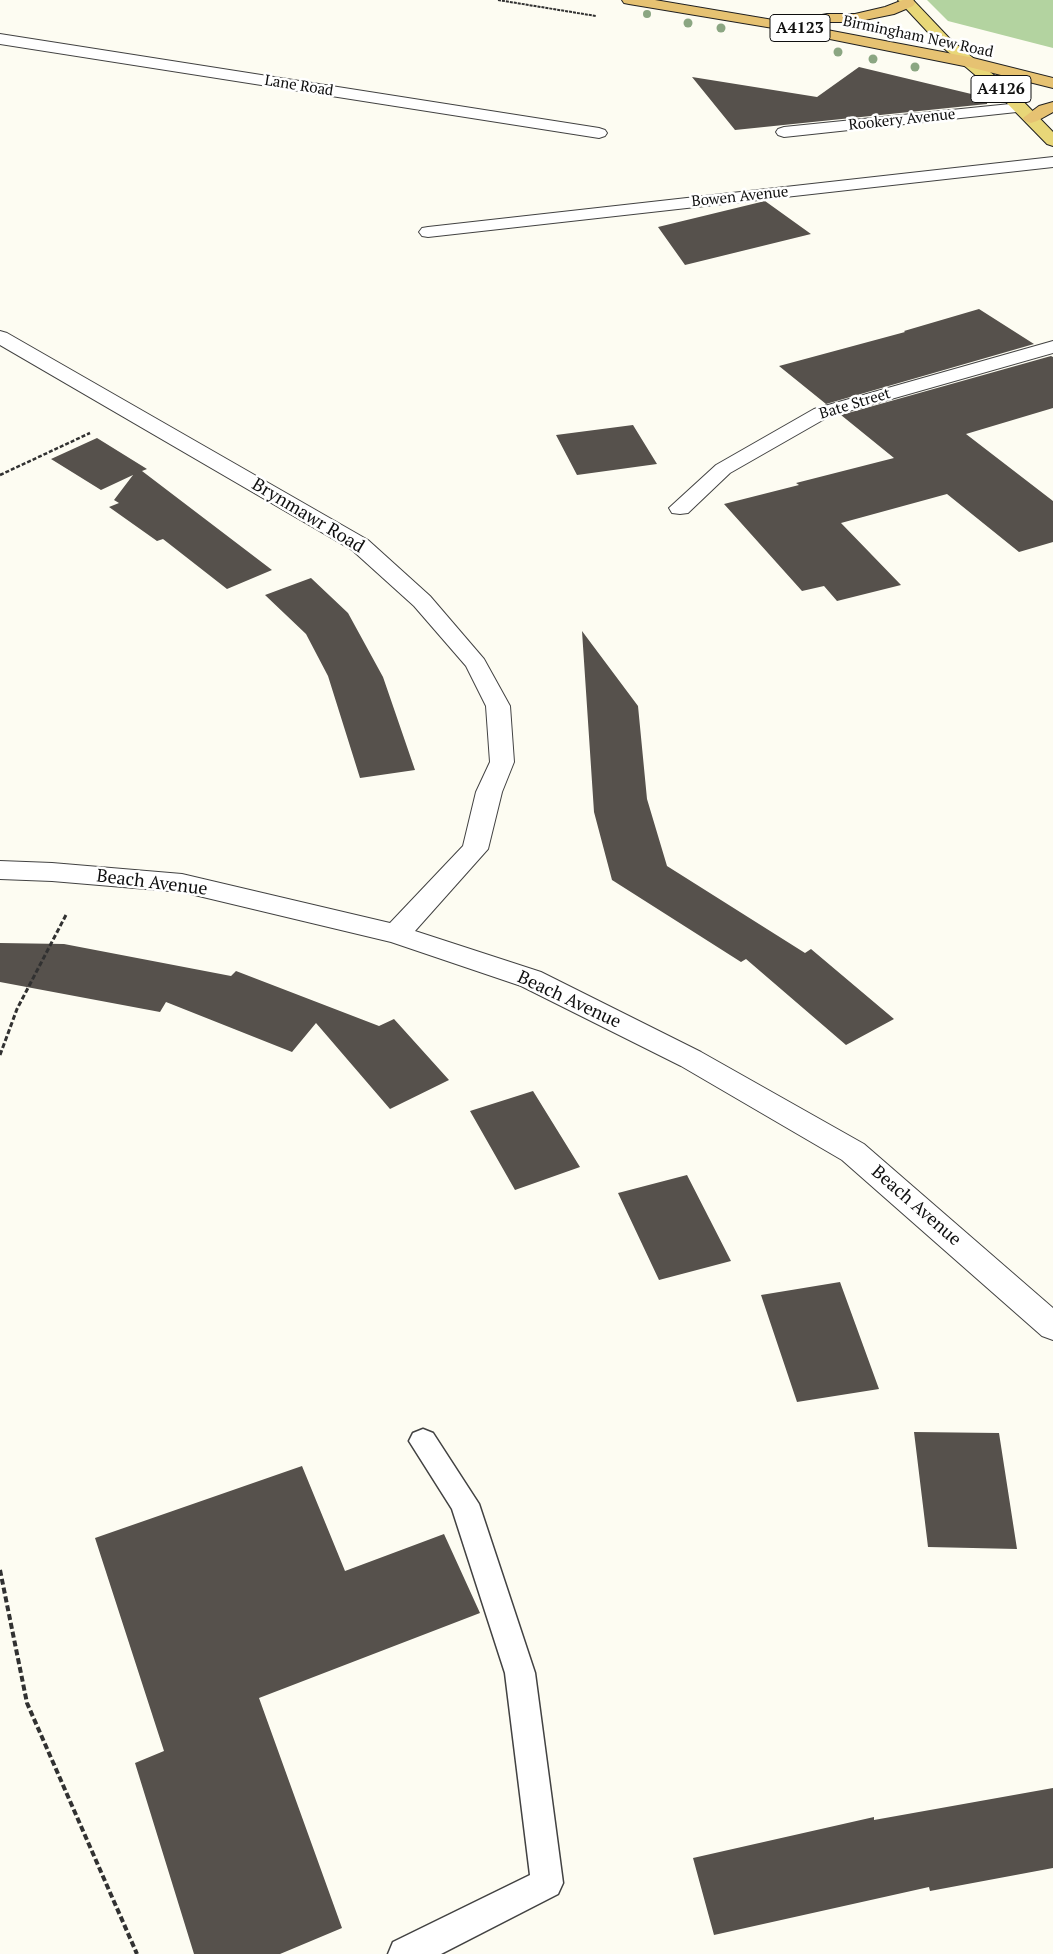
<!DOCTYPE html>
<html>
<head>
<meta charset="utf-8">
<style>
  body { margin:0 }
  canvas { display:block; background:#fdfcf2 }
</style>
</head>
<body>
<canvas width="1053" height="1954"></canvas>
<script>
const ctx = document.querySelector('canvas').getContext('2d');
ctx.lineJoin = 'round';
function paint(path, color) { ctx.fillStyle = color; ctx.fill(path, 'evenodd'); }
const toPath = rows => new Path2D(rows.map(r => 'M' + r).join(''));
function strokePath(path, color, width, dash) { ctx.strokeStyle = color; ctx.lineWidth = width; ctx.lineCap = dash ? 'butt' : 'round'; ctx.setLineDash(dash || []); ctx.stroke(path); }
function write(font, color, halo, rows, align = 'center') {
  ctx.font = font + ' "PT Serif",serif'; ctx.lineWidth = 5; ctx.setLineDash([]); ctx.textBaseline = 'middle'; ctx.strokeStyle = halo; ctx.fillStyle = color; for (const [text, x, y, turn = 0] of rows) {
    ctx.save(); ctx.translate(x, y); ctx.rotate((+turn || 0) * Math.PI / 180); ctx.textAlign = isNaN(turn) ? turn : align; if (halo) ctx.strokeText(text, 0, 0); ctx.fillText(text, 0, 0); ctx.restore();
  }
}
const forest = toPath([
  [927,0,1053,0,1053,48,948,21]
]);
const building = toPath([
  [859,67,988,98,987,104,735,130,692,77,817,97],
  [765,201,811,234,685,265,658,227],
  [979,309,1034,344,826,404,779,366,905,332,904,331],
  [1051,356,1053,357,1053,408,966,434,1053,501,1053,542,1019,552,947,494,841,523,901,585,837,601,824,586,802,591,724,504,799,485,796,483,894,458,841,415],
  [633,425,657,464,577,475,556,435],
  [97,438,147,469,142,471,272,570,227,589,163,539,157,541,109,507,119,503,114,500,133,475,101,490,51,459],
  [311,578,348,613,383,677,415,770,360,778,328,676,306,634,265,595],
  [582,631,638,706,647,799,667,866,805,953,811,949,894,1019,846,1045,746,959,741,962,612,880,594,812],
  [0,943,64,944,231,976,236,971,379,1026,394,1019,449,1080,390,1109,316,1023,292,1052,166,1002,160,1012,0,982],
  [533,1091,580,1167,515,1190,470,1111],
  [687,1175,731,1261,659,1280,618,1193],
  [840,1282,879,1389,797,1402,761,1295],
  [914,1432,999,1433,1017,1549,928,1547],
  [302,1466,345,1571,444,1534,480,1613,259,1698,342,1928,280,1954,194,1954,135,1763,164,1751,95,1538],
  [1053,1788,1053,1868,930,1891,929,1887,714,1935,693,1858,874,1817,874,1820]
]);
const pathFar3 = toPath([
  [498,0,596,16]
]);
const pathFar2 = toPath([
  [0,475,90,433]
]);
const pathFar1 = toPath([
  [0,1055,17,1009,67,913]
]);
const path = toPath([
  [0,1570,27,1703,137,1954]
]);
const service = toPath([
  [423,1429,433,1433,479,1504,535,1673,563,1883,558,1894,441,1954,388,1954,393,1942,530,1875,505,1673,452,1509,409,1441,413,1433,423,1429]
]);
const minor = toPath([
  [0,34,599,128,605,130,607,133,605,136,599,138,0,44,0,34],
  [1020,103,1026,105,1028,108,1026,111,784,137,778,135,776,132,778,129,784,127,1020,103],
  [1053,157,1053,167,428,237,422,236,419,232,422,228,428,227,1053,157],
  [0,331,7,333,368,540,430,596,484,659,510,706,514,762,502,792,488,849,415,931,541,972,701,1052,864,1144,1053,1308,1053,1340,1042,1336,842,1160,681,1066,521,986,391,942,182,892,52,881,0,879,0,861,52,863,182,874,390,923,463,846,476,792,490,762,486,706,466,666,414,606,352,550,0,345,0,331],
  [1053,341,1053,353,828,417,730,473,688,513,680,514,672,513,669,508,716,465,814,409,1053,341]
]);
const primary = toPath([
  [898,0,913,0,950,39,1012,90,1053,132,1053,146,1047,144,1000,96,940,45,898,0]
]);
const trunk = toPath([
  [622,0,655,0,785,22,969,57,1053,78,1053,88,969,67,785,30,629,4,624,3,622,0],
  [903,0,913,0,915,3,913,6,894,14,855,22,827,22,822,21,820,18,822,15,827,14,855,14,885,7,903,0],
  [1053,102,1053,112,1037,121,1031,123,1025,121,1023,118,1039,106,1053,102]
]);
const trees = [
  [647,14,4],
  [688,23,4.5],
  [721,28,4.5],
  [838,52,4.5],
  [873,59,4.5],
  [915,67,4.5]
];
const farStreetnames = [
  ["Birmingham New Road",918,37,12],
  ["Lane Road",299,86,9],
  ["Rookery Avenue",902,120,-6],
  ["Bowen Avenue",740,197,-6],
  ["Bate Street",855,404,-17]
];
const shields = [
  [800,28,60],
  [1001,89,60]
];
const shieldNames = [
  ["A4123",800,28],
  ["A4126",1001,89]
];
const streetNames = [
  ["Brynmawr Road",308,516,31],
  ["Beach Avenue",152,883,7],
  ["Beach Avenue",569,1000,25],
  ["Beach Avenue",916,1206,41]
];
paint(forest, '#b3d3a0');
paint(building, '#56514c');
strokePath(service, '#424242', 3);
strokePath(minor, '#424242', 2);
strokePath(primary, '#202020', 2);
strokePath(trunk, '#202020', 2);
strokePath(pathFar3, '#313131', 2, [3, 1]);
strokePath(pathFar2, '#313131', 2.5, [4, 2]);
strokePath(pathFar1, '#313131', 3, [5, 2.5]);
strokePath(path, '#313131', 4, [6, 3]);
paint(service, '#fff');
paint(minor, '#fff');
paint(primary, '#e8d778');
paint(trunk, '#e6c272');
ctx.fillStyle = '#8ba682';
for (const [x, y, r] of trees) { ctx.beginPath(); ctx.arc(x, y, r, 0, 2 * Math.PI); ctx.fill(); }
write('15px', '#0f0f0f', '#fff', farStreetnames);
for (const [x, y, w] of shields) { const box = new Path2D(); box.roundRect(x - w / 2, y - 13.5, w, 27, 4); ctx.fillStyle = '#fff'; ctx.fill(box); strokePath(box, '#0f0f0f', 1); }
write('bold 16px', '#0f0f0f', null, shieldNames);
write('18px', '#0f0f0f', '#fff', streetNames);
</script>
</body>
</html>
